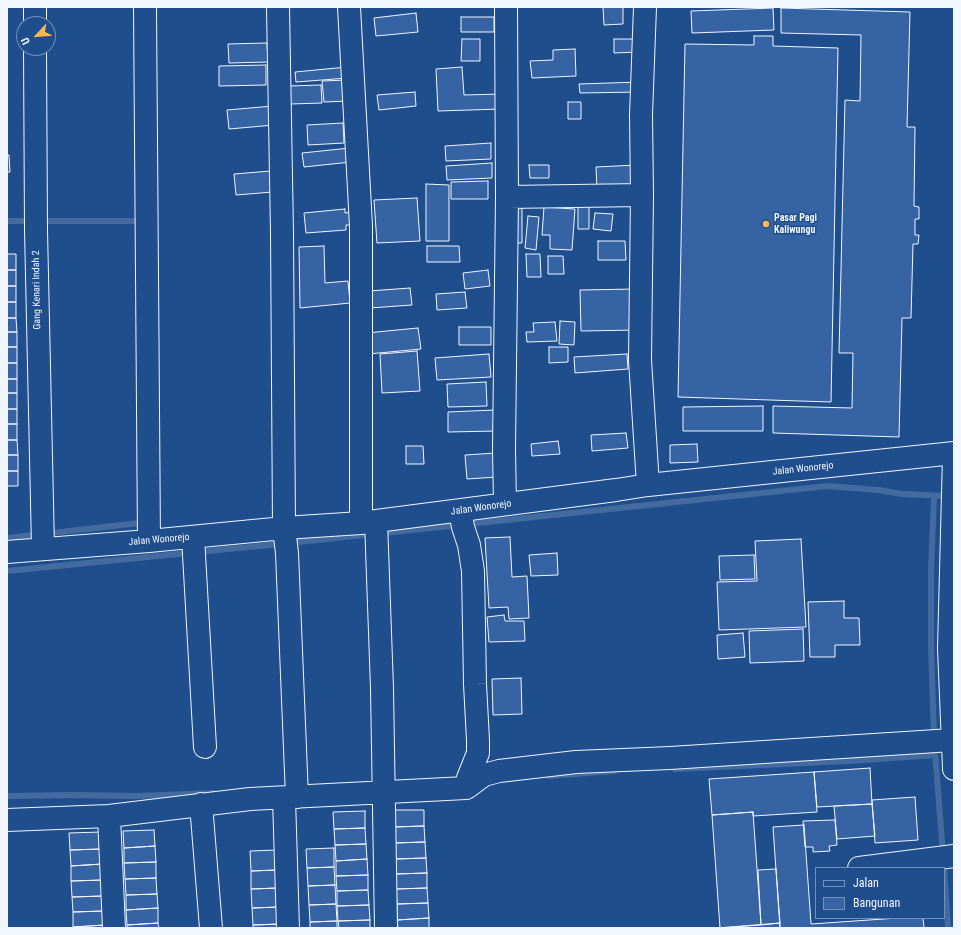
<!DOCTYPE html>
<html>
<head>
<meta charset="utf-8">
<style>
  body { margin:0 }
  #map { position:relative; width:961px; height:935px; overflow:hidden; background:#1f4e8c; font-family:"Roboto Condensed",sans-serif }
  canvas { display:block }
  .frame { position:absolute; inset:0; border:8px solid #f2f6ff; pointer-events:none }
  .legend { position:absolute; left:815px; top:867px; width:130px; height:52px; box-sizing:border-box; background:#1f4e8c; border:1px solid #7391ba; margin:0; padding:5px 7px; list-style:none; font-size:12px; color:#f2f6ff }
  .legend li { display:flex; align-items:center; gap:8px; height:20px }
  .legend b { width:20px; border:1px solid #7391ba }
  .north { position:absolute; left:16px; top:16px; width:40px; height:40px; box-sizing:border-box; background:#1f4e8c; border:1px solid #7391ba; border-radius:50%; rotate:244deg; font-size:11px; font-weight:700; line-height:16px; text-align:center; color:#f2f6ff }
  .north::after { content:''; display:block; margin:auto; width:14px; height:18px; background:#ffb74d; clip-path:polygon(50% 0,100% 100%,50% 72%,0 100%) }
</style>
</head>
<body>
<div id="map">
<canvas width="961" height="935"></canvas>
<div class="frame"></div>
<ul class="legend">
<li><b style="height:5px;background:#1f4e8c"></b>Jalan</li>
<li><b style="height:11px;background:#3563a3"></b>Bangunan</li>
</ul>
<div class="north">U</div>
</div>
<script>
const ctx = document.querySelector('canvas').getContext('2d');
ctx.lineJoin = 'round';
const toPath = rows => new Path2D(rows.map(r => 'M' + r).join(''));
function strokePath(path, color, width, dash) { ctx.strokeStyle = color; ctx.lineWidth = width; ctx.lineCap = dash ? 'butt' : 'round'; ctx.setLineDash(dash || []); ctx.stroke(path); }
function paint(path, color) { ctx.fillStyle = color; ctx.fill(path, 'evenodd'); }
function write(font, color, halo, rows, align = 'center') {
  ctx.font = font + ' "Roboto Condensed",sans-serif'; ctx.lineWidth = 3; ctx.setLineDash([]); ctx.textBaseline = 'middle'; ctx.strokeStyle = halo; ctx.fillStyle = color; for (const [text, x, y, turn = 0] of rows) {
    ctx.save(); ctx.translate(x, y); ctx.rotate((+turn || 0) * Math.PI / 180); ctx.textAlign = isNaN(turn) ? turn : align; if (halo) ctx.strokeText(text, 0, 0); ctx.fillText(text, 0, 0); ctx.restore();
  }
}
const stream = toPath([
  [7,221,141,221,141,224],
  [934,497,931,571,931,646,934,737],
  [7,538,140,523,140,519],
  [7,571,279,544,828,486,878,490,902,494,948,496],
  [935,752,943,854],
  [675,769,850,761,935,755],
  [549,776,614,771],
  [7,796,76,795,138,796,214,793],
  [944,869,948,928]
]);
const building = toPath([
  [603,7,623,7,623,24,604,25,603,7],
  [773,8,774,30,692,33,691,11,773,8],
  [781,8,910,12,907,127,915,127,914,206,919,207,919,219,915,219,915,235,919,235,918,244,913,244,911,318,902,318,899,437,773,433,773,406,852,408,853,353,839,353,845,100,860,101,861,35,781,33,781,8],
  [416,13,418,32,376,36,374,18,416,13],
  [461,17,494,17,494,32,461,32,461,17],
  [754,36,773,36,773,46,838,48,831,402,678,397,685,44,754,45,754,36],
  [462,39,480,39,480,61,461,61,462,39],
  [614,39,639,39,639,52,614,53,614,39],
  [267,43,268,62,229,63,228,44,267,43],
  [575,49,576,76,532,78,530,61,553,60,553,50,575,49],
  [266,65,266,85,219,86,219,66,266,65],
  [347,67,348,78,296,82,295,72,347,67],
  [462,67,464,95,501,94,501,109,438,111,436,69,462,67],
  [347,80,348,101,324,102,322,81,347,80],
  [640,82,640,92,580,93,579,84,640,82],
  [321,85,322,103,290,104,289,86,321,85],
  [415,92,416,106,379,110,377,95,415,92],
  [568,102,581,102,581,119,568,119,568,102],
  [273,106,274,125,229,129,227,110,273,106],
  [343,123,344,143,308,145,307,125,343,123],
  [491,143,491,159,446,161,445,146,491,143],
  [350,148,351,162,304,167,302,153,350,148],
  [7,155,9,155,10,172,7,172,7,155],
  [492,163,492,178,447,180,446,166,492,163],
  [529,165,549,165,549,178,530,178,529,165],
  [637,165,638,187,597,189,596,167,637,165],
  [271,171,273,192,236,195,234,174,271,171],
  [488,181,488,199,451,199,451,182,488,181],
  [426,184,449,185,449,241,426,241,426,184],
  [417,198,420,241,377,243,374,200,417,198],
  [512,203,522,203,522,243,512,243,512,203],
  [578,206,589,206,589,229,578,229,578,206],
  [544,207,575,209,572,250,550,249,550,235,542,235,544,207],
  [345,209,345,213,353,212,354,225,346,225,346,230,306,233,304,213,345,209],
  [595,213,613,214,611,231,593,229,595,213],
  [528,216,539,217,536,250,525,248,528,216],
  [598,241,625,241,626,260,598,260,598,241],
  [324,246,325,283,348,281,350,303,300,308,299,247,324,246],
  [427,246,459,246,460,262,427,262,427,246],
  [7,254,16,254,16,270,7,270,7,254],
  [526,254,540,254,541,277,527,277,526,254],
  [548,256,563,256,564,274,548,274,548,256],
  [7,270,16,270,16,286,7,286,7,270],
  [488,270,490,286,465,289,463,273,488,270],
  [7,286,16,286,16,302,7,302,7,286],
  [410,288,412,305,370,308,369,291,410,288],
  [636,289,637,330,581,331,580,290,636,289],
  [465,292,467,308,437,310,436,294,465,292],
  [7,302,16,302,16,318,7,318,7,302],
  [7,318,16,318,17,332,7,332,7,318],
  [560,321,575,322,574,345,559,344,560,321],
  [555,322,557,341,527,342,526,332,534,332,533,323,555,322],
  [459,327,491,327,491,345,459,345,459,327],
  [418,328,421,349,368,354,366,333,418,328],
  [7,332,17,332,17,347,7,347,7,332],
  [7,347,17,347,17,363,7,363,7,347],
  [549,347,568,347,568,362,549,363,549,347],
  [417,351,420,391,382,393,380,354,417,351],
  [489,354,491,377,437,380,435,358,489,354],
  [627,354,628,369,575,373,574,357,627,354],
  [7,363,17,363,17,379,7,379,7,363],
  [7,379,17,379,17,393,7,393,7,379],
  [486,382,487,406,448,407,447,384,486,382],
  [7,393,17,393,17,409,7,409,7,393],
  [763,406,763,431,683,431,683,407,763,406],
  [7,409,17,409,17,424,7,424,7,409],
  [495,410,496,431,448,432,448,412,495,410],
  [7,424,17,424,17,440,7,440,7,424],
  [626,433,628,448,592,451,591,435,626,433],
  [7,440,17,440,18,455,7,455,7,440],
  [558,441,560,454,532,456,531,444,558,441],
  [697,444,698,462,670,463,670,445,697,444],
  [406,446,423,446,424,464,406,464,406,446],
  [496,453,497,477,467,479,465,455,496,453],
  [7,455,18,455,18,471,7,471,7,455],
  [7,471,18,471,18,486,7,486,7,471],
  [510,537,512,577,527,576,529,618,509,619,508,607,489,608,485,538,510,537],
  [801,539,806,627,719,630,717,582,757,581,755,541,801,539],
  [557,553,558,575,531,576,529,555,557,553],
  [754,555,755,579,720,580,719,556,754,555],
  [844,601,844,618,859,618,860,645,835,645,835,657,810,657,808,602,844,601],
  [504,615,505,621,524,621,525,641,489,642,487,617,504,615],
  [803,629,804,661,750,663,749,631,803,629],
  [743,633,745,657,718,659,717,635,743,633],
  [521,678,522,714,493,715,492,679,521,678],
  [870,768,872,804,817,807,814,772,870,768],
  [814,772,817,812,753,816,753,812,712,815,709,779,814,772],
  [915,797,918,840,875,843,872,800,915,797],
  [872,804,875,836,837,839,834,806,872,804],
  [392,810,424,810,424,826,393,827,392,810],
  [365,811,365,828,334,829,333,812,365,811],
  [753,812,761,925,720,928,712,815,753,812],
  [835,820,837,845,829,846,830,851,813,852,813,847,805,847,803,821,835,820],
  [804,825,811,924,898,918,923,918,924,928,780,928,773,827,804,825],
  [424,826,425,842,394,843,393,827,424,826],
  [365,828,366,844,335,845,334,829,365,828],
  [154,830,155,846,124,848,123,831,154,830],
  [101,832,101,849,70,850,69,833,101,832],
  [425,842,426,858,395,859,394,843,425,842],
  [366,844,367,859,336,861,335,845,366,844],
  [155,846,156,862,124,863,124,848,155,846],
  [334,848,334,867,307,868,306,849,334,848],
  [101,849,102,864,71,866,70,850,101,849],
  [277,850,277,870,251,871,250,851,277,850],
  [426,858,427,873,395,874,395,859,426,858],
  [367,859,368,875,336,876,336,861,367,859],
  [156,862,156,878,125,879,124,863,156,862],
  [102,864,103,880,71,881,71,866,102,864],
  [334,867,335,885,308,886,307,868,334,867],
  [776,869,780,923,761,925,758,870,776,869],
  [277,870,278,888,251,889,251,871,277,870],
  [427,873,427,888,396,889,395,874,427,873],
  [368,875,368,890,337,891,336,876,368,875],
  [156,878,157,894,126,895,125,879,156,878],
  [103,880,103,896,72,897,71,881,103,880],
  [335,885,336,904,309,905,308,886,335,885],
  [278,888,279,907,252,908,251,889,278,888],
  [427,888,428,903,397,904,396,889,427,888],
  [368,890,369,905,337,906,337,891,368,890],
  [157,894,158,908,126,910,126,895,157,894],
  [103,896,104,911,73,912,72,897,103,896],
  [428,903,429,918,397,920,397,904,428,903],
  [336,904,337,921,310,922,309,905,336,904],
  [369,905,370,920,338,921,337,906,369,905],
  [279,907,280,924,253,925,252,908,279,907],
  [158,908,158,923,127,925,126,910,158,908],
  [104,911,105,925,73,927,73,912,104,911],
  [429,918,429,928,398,928,397,920,429,918],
  [370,920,370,928,339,928,338,921,370,920],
  [337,921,337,928,310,928,310,922,337,921],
  [158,923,159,928,127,928,127,925,158,923],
  [780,923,780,928,717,928,780,923],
  [280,924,280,928,253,928,253,925,280,924],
  [105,925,105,928,73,928,73,927,105,925]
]);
const minor = toPath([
  [35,7,35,24],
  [145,7,149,541],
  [278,7,282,233,284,528,287,553,297,797],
  [349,7,361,226,361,523],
  [645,7,641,115,642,195,640,360,648,485],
  [35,48,36,230,43,548],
  [507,197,642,195],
  [505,504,504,449,507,197,506,7],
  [460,510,463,527,469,545,473,571,475,684,478,740,478,753,468,778,466,788],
  [376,521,382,688,386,928],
  [193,537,205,747],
  [7,552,149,541,284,528,361,523,616,490,648,485,954,453],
  [284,798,288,928],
  [201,804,211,928],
  [109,816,114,928],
  [7,820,109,816,250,799,466,788,468,787,484,775,499,771,576,762,670,758,952,740],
  [859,868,954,856]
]);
const major = toPath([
  [954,455,949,648,954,769]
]);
const markers = [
  [766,224,4,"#ffb74d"]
];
const poiNames = [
  ["Pasar Pagi",774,218],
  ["Kaliwungu",774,230]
];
const streetNames = [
  ["Gang Kenari Indah 2",37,290,-91],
  ["Jalan Wonorejo",803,469,-6],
  ["Jalan Wonorejo",481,508,-8],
  ["Jalan Wonorejo",159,540,-5]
];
strokePath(stream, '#446ba0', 6);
paint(building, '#3563a3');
strokePath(building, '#f2f6ff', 1);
strokePath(minor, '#f2f6ff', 24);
strokePath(major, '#f2f6ff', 24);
strokePath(minor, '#1f4e8c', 22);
strokePath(major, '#1f4e8c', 22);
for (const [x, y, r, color] of markers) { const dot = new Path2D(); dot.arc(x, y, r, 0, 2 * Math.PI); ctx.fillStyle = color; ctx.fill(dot); strokePath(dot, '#1f4e8c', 1.5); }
write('bold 10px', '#f2f6ff', '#1f4e8c', poiNames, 'left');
write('10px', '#f2f6ff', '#1f4e8c', streetNames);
</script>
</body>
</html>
